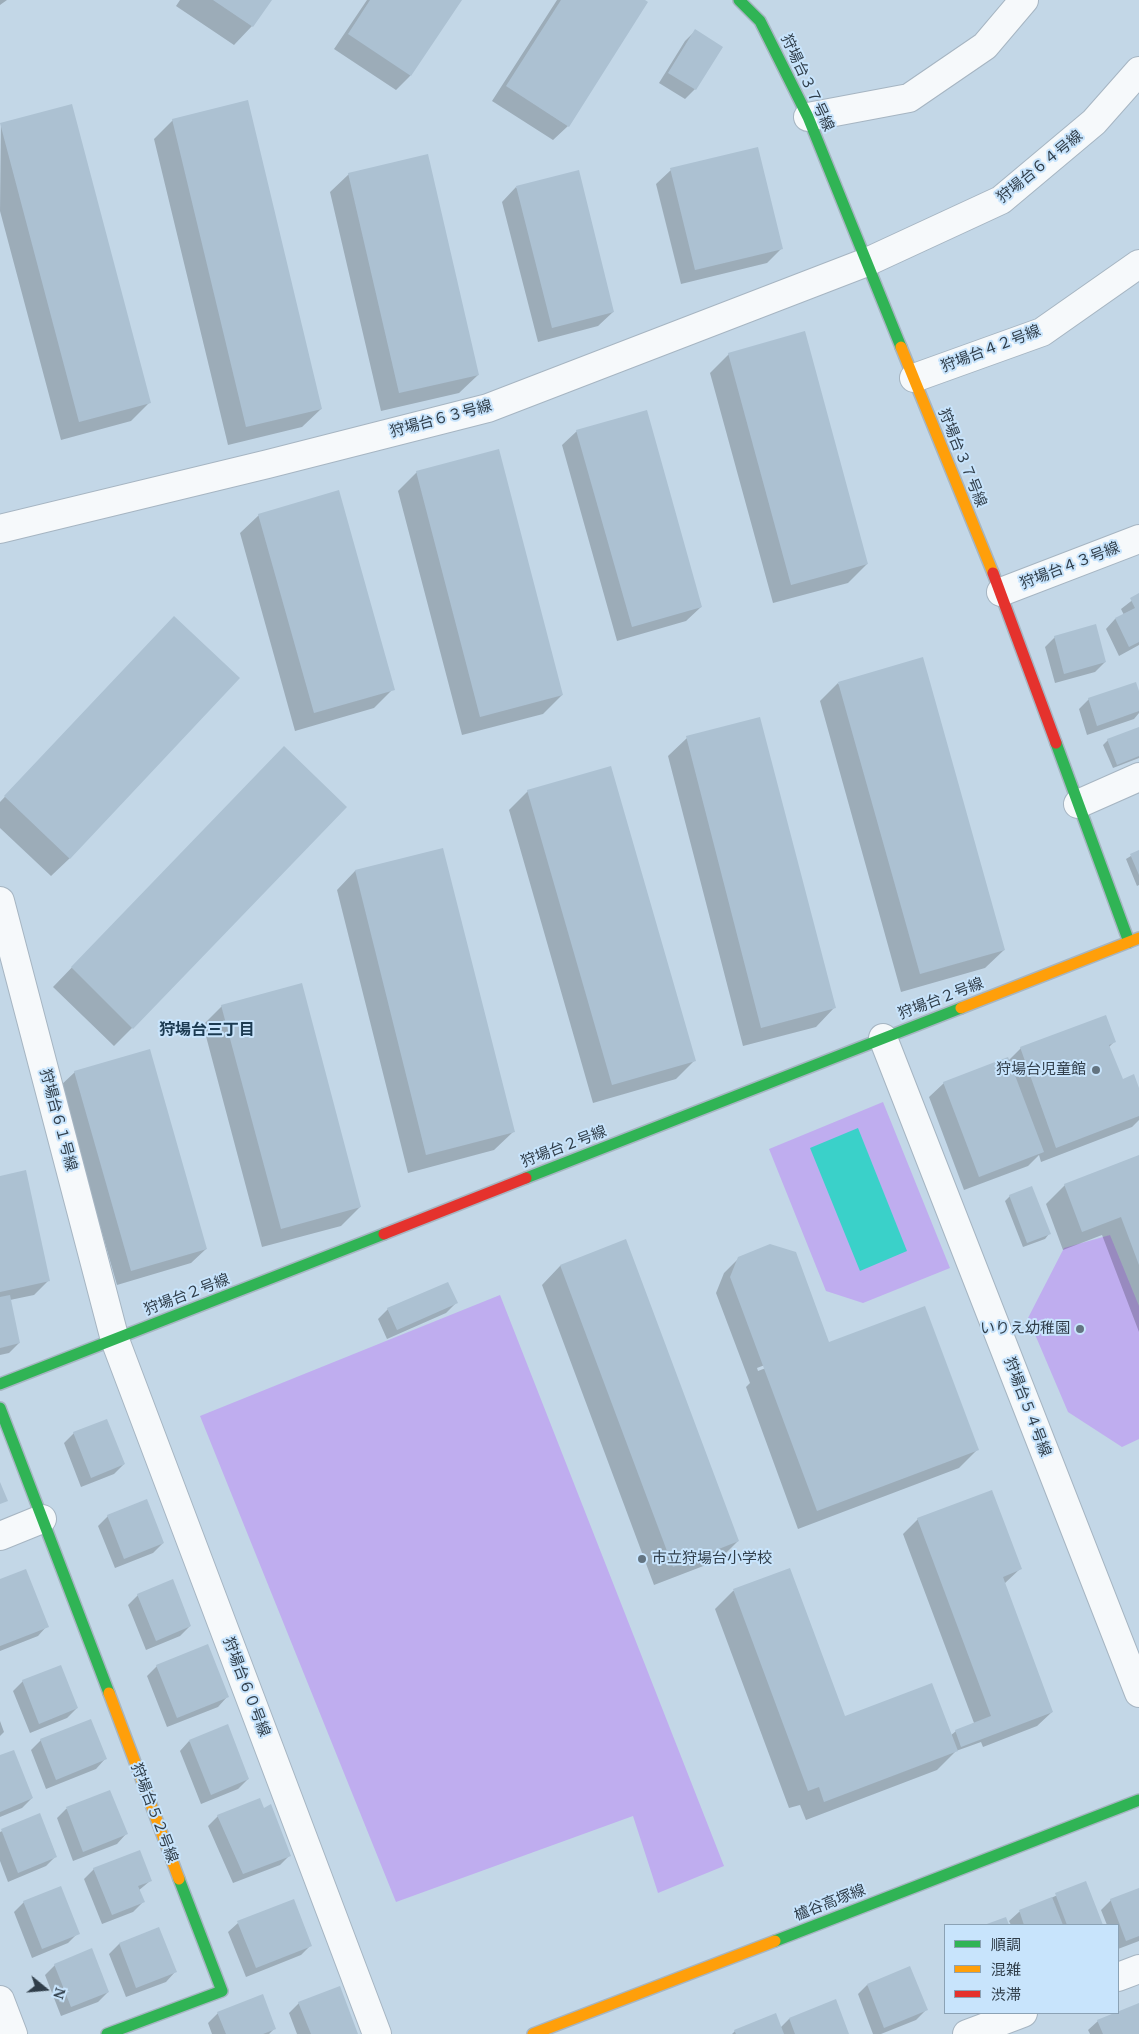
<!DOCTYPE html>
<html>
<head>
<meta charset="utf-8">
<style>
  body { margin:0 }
  #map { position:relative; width:1139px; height:2034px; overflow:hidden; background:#c3d7e7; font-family:"Noto Serif","Noto Sans JP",serif }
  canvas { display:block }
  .legend { position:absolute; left:944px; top:1924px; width:175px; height:90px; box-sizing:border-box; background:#c8e4fc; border:1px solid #8ba2b5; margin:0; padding:6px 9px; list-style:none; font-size:15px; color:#303e4a }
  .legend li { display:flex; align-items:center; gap:10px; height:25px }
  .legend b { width:25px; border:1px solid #8ba2b5 }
  .north { position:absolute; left:20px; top:1964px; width:50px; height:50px; -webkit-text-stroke:4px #c8e4fc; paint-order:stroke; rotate:107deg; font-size:14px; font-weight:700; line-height:20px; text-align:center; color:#303e4a }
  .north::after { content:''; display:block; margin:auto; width:18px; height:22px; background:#303e4a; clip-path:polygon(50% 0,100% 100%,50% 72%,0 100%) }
</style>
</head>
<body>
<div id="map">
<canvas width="1139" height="2034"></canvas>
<ul class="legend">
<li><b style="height:6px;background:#30b455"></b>順調</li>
<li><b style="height:6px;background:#ff9f0a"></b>混雑</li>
<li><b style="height:6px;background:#e5322d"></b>渋滞</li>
</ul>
<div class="north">N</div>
</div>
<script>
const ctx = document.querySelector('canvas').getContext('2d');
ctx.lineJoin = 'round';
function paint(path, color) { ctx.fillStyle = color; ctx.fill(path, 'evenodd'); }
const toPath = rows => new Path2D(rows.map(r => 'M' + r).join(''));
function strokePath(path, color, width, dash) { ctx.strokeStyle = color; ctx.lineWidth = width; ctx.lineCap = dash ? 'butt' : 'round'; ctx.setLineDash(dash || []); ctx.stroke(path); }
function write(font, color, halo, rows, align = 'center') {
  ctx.font = font + ' "Noto Serif","Noto Sans JP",serif'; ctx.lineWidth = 4; ctx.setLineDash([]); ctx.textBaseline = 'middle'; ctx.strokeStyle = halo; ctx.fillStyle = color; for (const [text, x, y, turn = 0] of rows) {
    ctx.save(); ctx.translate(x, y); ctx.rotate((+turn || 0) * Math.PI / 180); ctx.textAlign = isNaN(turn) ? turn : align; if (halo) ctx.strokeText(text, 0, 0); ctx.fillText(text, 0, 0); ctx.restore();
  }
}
const green = toPath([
  [883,1102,950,1268,863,1303,826,1291,769,1149],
  [1110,1235,1139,1306,1139,1439,1122,1447,1068,1412,1028,1318,1064,1248],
  [500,1295,724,1866,658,1893,633,1816,396,1902,200,1416]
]);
const water = toPath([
  [858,1128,907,1251,860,1271,810,1148]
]);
const shadow = toPath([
  [0,0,7,0,0,5],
  [180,0,270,0,252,26,234,45,176,6],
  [367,0,461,0,410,76,396,90,334,49],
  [557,0,642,0,568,126,553,140,492,101],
  [695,31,695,89,685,99,659,83,685,41],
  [173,120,321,409,302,427,228,445,154,139],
  [1,124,150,402,131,421,61,440,0,211],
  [671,170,781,249,767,263,681,284,656,184],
  [349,174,478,375,459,393,381,411,330,192],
  [516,187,613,312,598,326,538,342,502,202],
  [729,354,867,564,848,583,773,603,710,373],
  [577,431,701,607,686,621,617,641,562,445],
  [417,472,562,695,543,714,462,735,398,491],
  [259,515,393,689,374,708,295,731,240,533],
  [1139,595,1139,645,1119,656,1106,629,1115,619,1124,615,1121,609],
  [156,636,70,858,51,876,0,828,0,802],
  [1055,637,1105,662,1095,672,1055,683,1045,647],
  [838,683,1004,950,985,968,901,992,820,701],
  [1139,695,1139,713,1134,719,1087,735,1079,709,1089,699],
  [1139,728,1139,758,1113,768,1103,745,1108,740],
  [687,738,834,1008,816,1027,743,1046,668,756],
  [266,766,132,1028,114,1046,53,987],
  [528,791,695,1060,676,1079,593,1103,509,810],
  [442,849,513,1132,494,1150,408,1173,337,890,355,871],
  [1139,851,1139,885,1137,886,1126,859],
  [222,1006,360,1207,341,1226,262,1247,203,1025],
  [1114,1042,1109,1047,1122,1080,1139,1092,1139,1120,1132,1127,1041,1162,1039,1155,1028,1166,964,1190,929,1097,944,1083,1008,1061,1021,1048],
  [75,1072,206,1249,191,1263,117,1285,60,1086],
  [1139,1159,1139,1332,1102,1235,1063,1250,1046,1204,1065,1185],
  [0,1177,48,1281,34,1295,10,1300,19,1343,9,1353,0,1355],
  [1010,1196,1049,1234,1045,1239,1023,1247,1005,1201],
  [625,1241,738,1541,719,1560,654,1585,542,1285,560,1266],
  [739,1258,828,1342,977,1450,959,1468,798,1529,746,1387,750,1383,716,1293,724,1273],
  [812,1347,812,1350,758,1371,757,1368],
  [456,1303,446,1313,387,1339,378,1319,388,1309],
  [74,1433,124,1464,114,1474,81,1487,64,1443],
  [108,1516,163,1543,153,1553,115,1568,98,1526],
  [918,1519,1020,1569,1004,1584,1052,1712,1037,1726,983,1747,981,1742,956,1751,937,1770,806,1820,800,1805,789,1808,715,1609,733,1591,789,1569,844,1718,950,1736,956,1731,974,1723,903,1534],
  [0,1580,47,1626,38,1636,0,1651],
  [138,1595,190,1626,180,1636,146,1650,128,1605],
  [157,1666,227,1697,218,1707,167,1727,147,1676],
  [23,1681,77,1708,67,1718,30,1733,13,1691],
  [0,1721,4,1732,0,1736],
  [41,1740,105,1759,96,1769,46,1789,31,1750],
  [189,1741,248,1779,238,1789,201,1804,180,1751],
  [0,1757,32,1798,22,1808,0,1817],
  [110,1792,126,1834,117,1844,73,1861,57,1818,66,1809],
  [264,1809,290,1855,280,1865,233,1883,208,1826,218,1816],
  [40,1815,56,1856,46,1866,8,1882,0,1861,0,1832],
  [94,1869,150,1881,138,1891,143,1902,133,1912,102,1924,84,1879],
  [1085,1883,1101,1925,1011,1925,1009,1921,1019,1912],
  [1139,1889,1139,1941,1118,1949,1118,1925,1107,1925,1101,1910,1111,1900],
  [24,1902,78,1933,68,1943,32,1958,14,1912],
  [238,1923,310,1946,301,1955,246,1977,228,1932],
  [158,1929,175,1972,166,1982,126,1997,109,1954,119,1944],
  [55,1965,108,1992,98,2002,61,2016,45,1975],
  [867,1985,926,2010,916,2020,881,2034,873,2034,858,1994],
  [835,2001,848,2034,732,2034,735,2031,780,2028,789,2019],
  [299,2003,357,2034,297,2034,289,2013],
  [1139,2005,1139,2034,1090,2034,1088,2030,1098,2021],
  [218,2013,275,2028,269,2034,212,2034,208,2023]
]);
const building = toPath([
  [213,0,272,0,253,27],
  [370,0,462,0,411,76,348,34],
  [561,0,645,0,648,2,569,127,506,86],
  [695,29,723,47,696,90,668,73],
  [248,100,322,409,246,427,172,119],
  [72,104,151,403,79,422,0,123],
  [758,147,783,249,695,270,670,168],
  [428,154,479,375,399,393,348,173],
  [579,170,614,312,552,328,516,186],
  [805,331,868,564,791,585,728,353],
  [647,410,702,607,632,627,576,430],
  [499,449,563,695,480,717,416,471],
  [339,490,395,690,314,713,258,514],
  [1139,593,1139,642,1129,647,1115,618,1135,608,1130,598],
  [174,616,240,678,70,859,4,796],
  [1096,624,1106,662,1064,674,1054,636],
  [923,657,1005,950,920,974,838,682],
  [1136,682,1139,691,1139,711,1097,726,1088,698],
  [760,717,836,1008,761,1028,686,736],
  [1139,727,1139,756,1117,765,1107,739],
  [284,746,347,807,133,1029,71,967],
  [611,766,696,1061,612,1085,527,790],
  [443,848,515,1132,426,1155,355,870],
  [1139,850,1139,875,1130,854],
  [302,983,361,1207,281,1229,221,1005],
  [1106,1015,1116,1042,1109,1045,1123,1079,1134,1074,1139,1088,1139,1116,1056,1148,1020,1047],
  [150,1049,207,1249,131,1271,74,1071],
  [1008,1057,1044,1152,979,1177,943,1082],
  [1139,1155,1139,1265,1121,1217,1082,1232,1064,1184],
  [26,1170,50,1281,0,1292,0,1176],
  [1032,1186,1051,1234,1027,1243,1009,1195],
  [626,1239,739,1541,673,1567,560,1265],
  [770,1244,796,1252,829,1342,925,1306,979,1450,817,1511,730,1277,738,1257],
  [448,1282,458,1303,397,1330,387,1308],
  [10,1295,20,1343,0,1348,0,1297],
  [107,1419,125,1464,91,1478,73,1432],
  [0,1482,8,1501,0,1504],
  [992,1490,1022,1569,1003,1577,1053,1712,961,1747,955,1730,991,1716,917,1518],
  [147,1499,164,1543,124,1559,107,1515],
  [790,1568,845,1716,932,1683,958,1751,824,1802,819,1787,808,1791,733,1589],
  [26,1569,49,1627,0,1646,0,1579],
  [173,1579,191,1626,156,1641,137,1594],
  [208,1644,229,1697,177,1718,156,1665],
  [61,1665,78,1708,39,1724,22,1680],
  [91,1719,107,1759,56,1780,40,1739],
  [228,1724,249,1779,211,1795,189,1740],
  [14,1750,33,1798,0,1812,0,1755],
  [110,1790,128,1834,83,1852,66,1807],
  [260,1798,264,1808,271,1804,291,1856,243,1874,217,1815],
  [40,1813,57,1857,18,1873,1,1829],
  [140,1850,152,1881,138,1886,145,1902,112,1915,93,1868],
  [1086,1881,1103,1925,1067,1925,1055,1893],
  [61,1886,80,1934,42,1949,23,1901],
  [1139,1888,1139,1936,1126,1941,1110,1899],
  [1052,1897,1063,1925,1024,1925,1019,1910],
  [294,1899,312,1946,256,1968,237,1921],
  [1006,1917,1009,1925,984,1925],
  [159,1927,177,1972,136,1988,119,1943],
  [92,1948,109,1992,71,2007,54,1964],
  [910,1966,928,2010,884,2028,867,1984],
  [340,1986,358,2034,311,2034,298,2002],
  [263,1994,276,2029,263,2034,226,2034,217,2012],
  [836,1999,849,2034,795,2034,789,2018],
  [1139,2003,1139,2034,1103,2034,1097,2020],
  [776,2013,784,2034,736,2034,734,2030]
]);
const street = toPath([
  [808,117,909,98,985,46,1024,0],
  [914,378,1042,332,1139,264],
  [0,529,268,464,488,408,867,262,1001,200,1094,122,1139,71],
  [1001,592,1139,539],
  [1078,804,1139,777],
  [0,901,115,1340,377,2034],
  [883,1038,1139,1693],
  [0,1536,42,1519],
  [1118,1977,1139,1969],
  [0,2000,13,2034],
  [967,2034,1023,2013]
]);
const fast = toPath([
  [739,0,760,21,808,117,901,347],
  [1056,743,1129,942],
  [526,1178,961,1008],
  [0,1384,384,1234],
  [0,1408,109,1693],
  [775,1941,1139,1800],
  [107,2034,222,1991,179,1879]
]);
const slow = toPath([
  [901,347,993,573],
  [961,1008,1139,938],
  [109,1693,179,1879],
  [533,2034,775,1941]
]);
const jam = toPath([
  [993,573,1056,743],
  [384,1234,526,1178]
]);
const markers = [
  [1096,1070,5,"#637481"],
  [1080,1329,5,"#637481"],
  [642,1559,5,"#637481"]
];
const streetNames = [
  ["狩場台３７号線",807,83,65],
  ["狩場台６４号線",1040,167,-39],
  ["狩場台４２号線",991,349,-21],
  ["狩場台６３号線",441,419,-15],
  ["狩場台３７号線",962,458,68],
  ["狩場台４３号線",1070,566,-21],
  ["狩場台２号線",941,999,-21],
  ["狩場台６１号線",58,1120,75],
  ["狩場台２号線",564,1147,-21],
  ["狩場台２号線",187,1295,-21],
  ["狩場台５４号線",1027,1407,69],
  ["狩場台６０号線",246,1687,69],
  ["狩場台５２号線",154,1813,69],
  ["櫨谷高塚線",830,1903,-21]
];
const poiNames = [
  ["狩場台児童館",1086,1070],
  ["いりえ幼稚園",1070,1329],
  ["市立狩場台小学校",652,1559,"left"]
];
const neighbourhoodNames = [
  ["狩場台三丁目",207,1030]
];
paint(green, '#bfadef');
paint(water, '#3ad1c9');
paint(shadow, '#0003');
paint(building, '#acc1d2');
strokePath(street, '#a6b5c2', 30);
strokePath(fast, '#a6b5c2', 14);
strokePath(slow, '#a6b5c2', 14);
strokePath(jam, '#a6b5c2', 14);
strokePath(street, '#f6f9fb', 28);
strokePath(fast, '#30b455', 11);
strokePath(slow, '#ff9f0a', 11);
strokePath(jam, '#e5322d', 11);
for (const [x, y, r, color] of markers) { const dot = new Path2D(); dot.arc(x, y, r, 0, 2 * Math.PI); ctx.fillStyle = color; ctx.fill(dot); strokePath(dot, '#c8e4fc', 2); }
write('15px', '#303e4a', '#c8e4fc', streetNames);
write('15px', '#303e4a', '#c8e4fc', poiNames, 'right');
write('bold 16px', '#1b3a51', '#c8e4fc', neighbourhoodNames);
</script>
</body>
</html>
